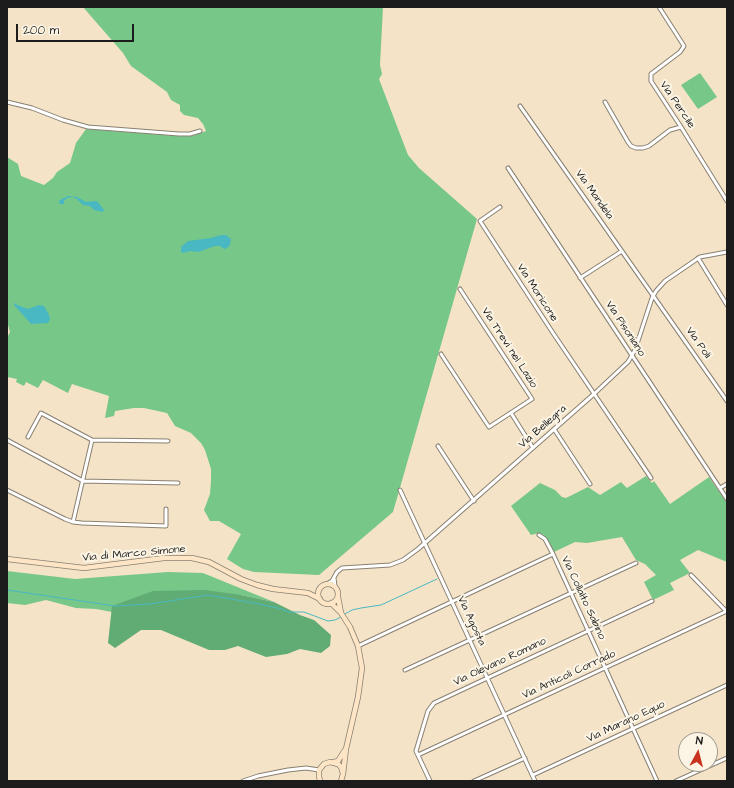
<!DOCTYPE html>
<html>
<head>
<meta charset="utf-8">
<style>
  body { margin:0 }
  #map { position:relative; width:734px; height:788px; overflow:hidden; background:#f5e3c8; font-family:"Architects Daughter",sans-serif }
  canvas { display:block }
  .frame { position:absolute; inset:0; border:8px solid #1c1c1c; pointer-events:none }
  .north { position:absolute; left:678px; top:732px; width:40px; height:40px; box-sizing:border-box; background:#fcf5e5; border:1px solid #a29e95; border-radius:50%; rotate:7deg; font-size:11px; font-weight:700; line-height:16px; text-align:center; color:#1c1c1c }
  .north::after { content:''; display:block; margin:auto; width:14px; height:18px; background:#c8321e; clip-path:polygon(50% 0,100% 100%,50% 72%,0 100%) }
  .scale { position:absolute; left:16px; top:24px; width:118px; height:18px; box-sizing:border-box; border:2px solid #1c1c1c; border-top:0; padding-left:5px; font-size:12px; line-height:14px; white-space:nowrap; color:#1c1c1c; -webkit-text-stroke:3px #fcf5e5; paint-order:stroke }
</style>
</head>
<body>
<div id="map">
<canvas width="734" height="788"></canvas>
<div class="frame"></div>
<div class="north">N</div>
<div class="scale">200 m</div>
</div>
<script>
const ctx = document.querySelector('canvas').getContext('2d');
ctx.lineJoin = 'round';
function paint(path, color) { ctx.fillStyle = color; ctx.fill(path, 'evenodd'); }
const toPath = rows => new Path2D(rows.map(r => 'M' + r).join(''));
function strokePath(path, color, width, dash) { ctx.strokeStyle = color; ctx.lineWidth = width; ctx.lineCap = dash ? 'butt' : 'round'; ctx.setLineDash(dash || []); ctx.stroke(path); }
function write(font, color, halo, rows, align = 'center') {
  ctx.font = font + ' "Architects Daughter",sans-serif'; ctx.lineWidth = 4; ctx.setLineDash([]); ctx.textBaseline = 'middle'; ctx.strokeStyle = halo; ctx.fillStyle = color; for (const [text, x, y, turn = 0] of rows) {
    ctx.save(); ctx.translate(x, y); ctx.rotate((+turn || 0) * Math.PI / 180); ctx.textAlign = isNaN(turn) ? turn : align; if (halo) ctx.strokeText(text, 0, 0); ctx.fillText(text, 0, 0); ctx.restore();
  }
}
const green = toPath([
  [83,7,383,7,380,65,382,74,379,79,408,155,419,168,477,219,393,512,319,575,254,572,243,569,227,559,241,534,219,521,210,521,204,510,210,494,211,481,211,469,205,450,201,443,191,433,175,426,167,413,144,408,134,408,115,411,114,416,105,418,109,396,72,384,68,393,43,380,38,388,26,382,24,386,16,382,17,379,7,377,7,338,10,332,7,321,7,157,18,164,21,176,44,185,53,178,57,172,70,163,76,143,86,129,177,136,192,136,206,131,203,124,198,118,184,115,180,111,180,105,171,100,167,92,131,66,123,53],
  [700,73,717,97,698,109,681,85],
  [646,476,652,483,654,481,670,504,709,477,727,503,727,562,698,550,680,560,690,573,670,583,674,590,653,600,644,582,656,575,645,564,636,560,622,537,587,543,575,542,554,552,544,535,539,533,531,535,511,506,540,483,555,490,562,497,566,498,588,487,600,495,621,482,627,488],
  [7,571,75,579,168,572,203,573,274,602,241,595,112,612,96,609,76,608,46,600,25,605,7,603]
]);
const forest = toPath([
  [205,590,241,595,274,602,300,615,314,620,331,635,330,646,321,653,300,649,287,654,266,657,238,646,225,650,209,650,161,630,141,630,115,648,108,643,112,606,153,591]
]);
const water = toPath([
  [68,196,77,197,86,202,97,201,104,210,103,212,94,210,90,206,83,205,77,199,73,197,67,198,64,201,64,204,60,204,59,202,60,200],
  [221,235,226,235,231,239,230,245,227,248,224,249,220,246,215,246,198,252,190,251,183,253,181,252,181,247,188,241,211,238],
  [15,303,17,305,28,309,39,305,44,306,49,315,50,319,48,323,31,324,15,306,14,304]
]);
const stream = toPath([
  [7,590,115,606,150,604,208,595,254,603,282,609,288,612,304,612,328,621,335,620,341,617],
  [345,614,352,610,361,608,381,605,437,579]
]);
const street = toPath([
  [659,7,684,46,680,52,651,74,651,81,681,127,727,201],
  [7,102,32,108,63,120,88,127,179,134,190,134,200,131],
  [605,102,628,142,631,146,636,148,643,148,649,146,670,130,681,127],
  [520,106,727,401],
  [508,168,727,499],
  [500,207,480,221,553,333,651,478],
  [698,258,727,305],
  [580,278,622,251],
  [441,354,489,427,532,399,460,289],
  [511,413,533,448],
  [554,429,590,484],
  [7,440,83,481,178,483],
  [92,440,168,441],
  [438,446,474,501],
  [720,488,727,484],
  [7,490,65,519,73,522,92,440,41,413,28,437],
  [400,490,535,781],
  [73,522,82,523,166,526,166,509],
  [539,535,545,539,553,554,657,781],
  [691,575,727,612],
  [334,578,335,586],
  [327,584,332,581,337,572,342,568,390,565,403,560,418,549,594,394,628,362,635,350,652,298,656,291,665,281,700,257,727,252],
  [358,646,553,554],
  [405,670,636,563],
  [418,755,727,611],
  [533,775,727,685],
  [243,781,258,776,288,770,306,768,319,770],
  [430,781,416,751,428,711,434,703,652,601],
  [474,781,525,758],
  [676,781,727,758]
]);
const secondary = toPath([
  [7,559,84,568,164,558,192,558,209,562,241,579,257,585,273,589,308,593,320,599],
  '318 594a10 10 0 1 1 20 0a10 10 0 1 1-20 0Z',
  [338,597,341,613],
  [331,603,341,613,350,627,358,646,362,668,358,697,346,749,343,774],
  [334,762,338,761,345,750],
  [320,781,319,776,319,770,324,764,330,762,338,764,341,767,343,774,341,781]
]);
const streetNames = [
  ["Via Percile",677,105,56],
  ["Via Mandela",594,195,55],
  ["Via Moricone",537,293,57],
  ["Via Pisoniano",625,329,57],
  ["Via Poli",698,343,55],
  ["Via Trevi nel Lazio",509,348,57],
  ["Via Bellegra",543,427,-41],
  ["Via di Marco Simone",134,554,-5],
  ["Via Collalto Sabino",583,598,65],
  ["Via Agosta",471,621,65],
  ["Via Olevano Romano",500,662,-25],
  ["Via Anticoli Corrado",569,675,-25],
  ["Via Marano Equo",626,722,-25]
];
paint(green, '#76c788');
paint(forest, '#60ac74');
paint(water, '#4ab8c2');
strokePath(stream, '#4ab8c2', 1);
strokePath(street, '#888072', 5);
strokePath(secondary, '#888072', 6);
strokePath(street, '#fff', 3);
strokePath(secondary, '#fee5c5', 4.5);
write('11px', '#1c1c1c', '#fcf5e5', streetNames);
</script>
</body>
</html>
